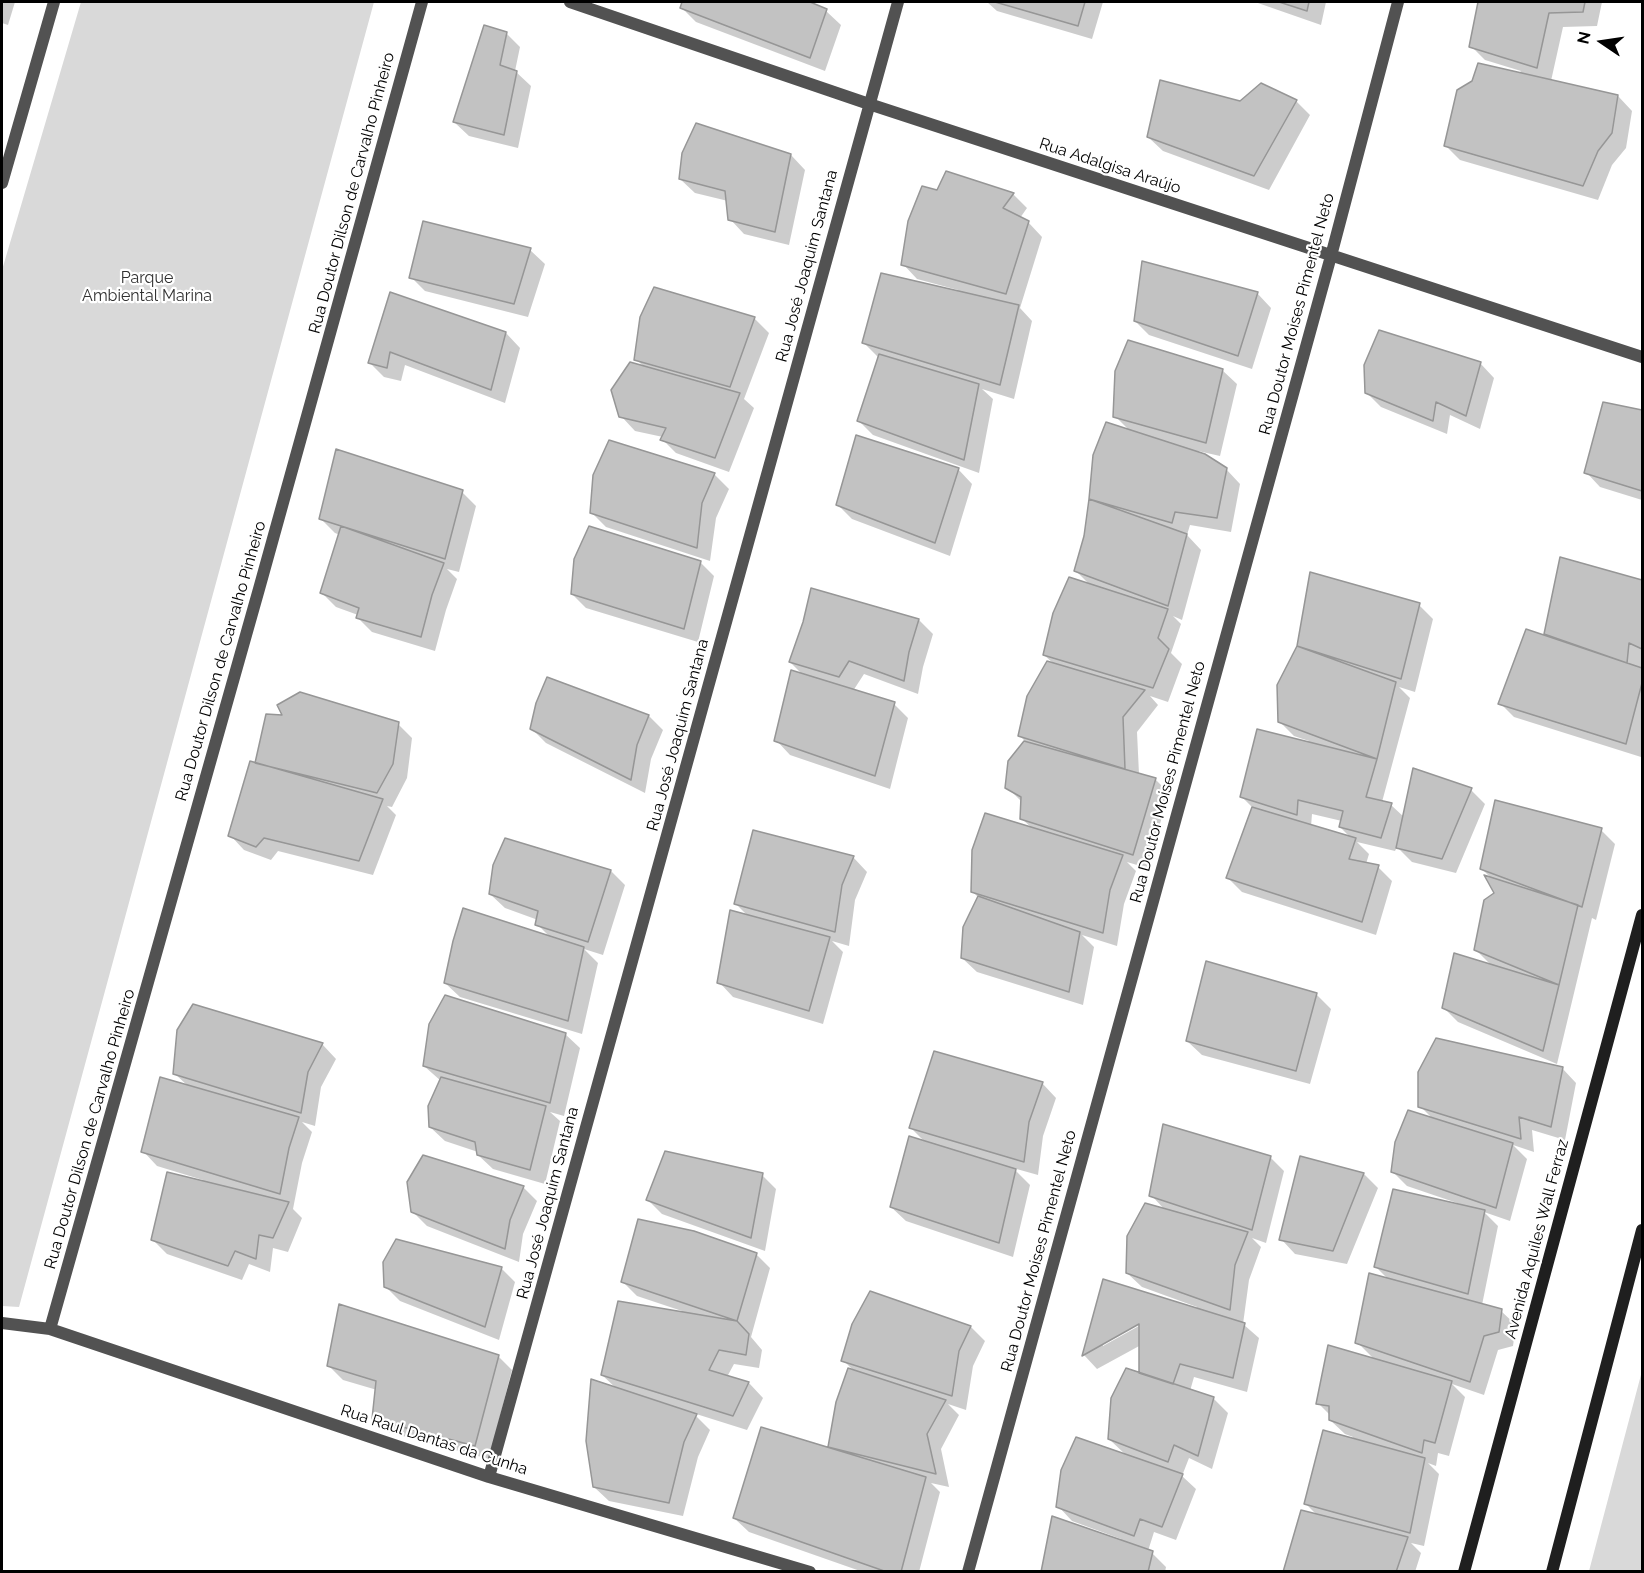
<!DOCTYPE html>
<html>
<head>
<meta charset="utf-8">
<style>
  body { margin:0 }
  #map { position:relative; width:1644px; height:1573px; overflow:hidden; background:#fff; font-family:Raleway,sans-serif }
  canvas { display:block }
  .frame { position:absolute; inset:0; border:3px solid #000; pointer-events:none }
  .north { position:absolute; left:1572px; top:12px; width:60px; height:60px; -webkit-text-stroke:4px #fff; paint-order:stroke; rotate:283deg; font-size:16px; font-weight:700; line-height:24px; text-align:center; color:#000 }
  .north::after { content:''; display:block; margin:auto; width:21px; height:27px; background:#000; clip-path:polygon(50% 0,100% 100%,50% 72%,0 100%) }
</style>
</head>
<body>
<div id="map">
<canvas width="1644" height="1573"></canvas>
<div class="frame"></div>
<div class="north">N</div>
</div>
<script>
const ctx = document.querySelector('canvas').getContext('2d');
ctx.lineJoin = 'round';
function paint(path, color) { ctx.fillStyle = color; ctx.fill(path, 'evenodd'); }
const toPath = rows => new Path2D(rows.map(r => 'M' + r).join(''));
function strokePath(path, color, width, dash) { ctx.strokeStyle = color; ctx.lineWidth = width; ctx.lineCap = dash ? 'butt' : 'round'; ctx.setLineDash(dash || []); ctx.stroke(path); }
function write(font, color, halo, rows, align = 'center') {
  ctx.font = font + ' Raleway,sans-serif'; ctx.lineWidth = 4.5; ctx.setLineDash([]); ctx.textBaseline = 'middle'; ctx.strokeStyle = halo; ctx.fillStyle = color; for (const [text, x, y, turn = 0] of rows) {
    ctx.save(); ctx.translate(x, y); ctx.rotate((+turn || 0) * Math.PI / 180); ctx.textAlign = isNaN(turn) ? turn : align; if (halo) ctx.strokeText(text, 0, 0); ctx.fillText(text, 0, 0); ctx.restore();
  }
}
const green = toPath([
  [81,2,374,2,19,1307,2,1306,2,270],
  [1642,1371,1642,1571,1589,1571]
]);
const shadow = toPath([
  [2,2,15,2,8,25,2,23],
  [684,2,815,2,813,5,826,11,841,25,825,71,696,22,682,8],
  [987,2,1103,2,1092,39,997,11],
  [1255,2,1326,2,1321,25],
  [1480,2,1602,2,1597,26,1563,27,1551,81,1618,96,1632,111,1626,148,1612,165,1598,200,1460,160,1446,146,1521,71,1485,60,1471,46],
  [506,33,520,47,515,71,531,86,518,148,469,136,454,122],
  [1296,101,1310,115,1269,190,1163,151,1148,137,1241,102],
  [791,155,805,170,789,245,744,234,730,219,728,201,695,193,680,179],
  [938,192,1013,194,1027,208,1020,218,1028,222,1042,237,1020,308,1032,321,1014,399,982,389,993,399,979,473,873,435,859,421,878,357,864,343,958,293,958,290,917,279,903,264],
  [530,250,545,264,528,317,425,291,411,277],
  [1257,293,1271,308,1252,369,1149,335,1135,321],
  [391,294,506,333,520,348,505,403,405,365,401,381,384,377,369,362],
  [754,318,769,333,744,399,754,408,729,472,676,453,662,439,663,437,635,431,621,416,644,367,636,359],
  [1480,363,1494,378,1480,429,1450,415,1447,434,1381,407,1366,392],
  [1222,370,1237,384,1220,456,1198,451,1226,469,1240,484,1231,532,1190,525,1187,535,1201,550,1182,620,1173,616,1181,624,1171,653,1182,664,1168,702,1150,696,1158,705,1137,732,1139,774,1155,779,1169,793,1147,868,1127,862,1136,871,1124,904,1117,946,1082,935,1094,947,1083,1005,977,972,962,958,979,898,972,891,1033,829,1022,819,1022,802,1007,787,1009,762,1025,741,1019,735,1054,664,1044,655,1091,586,1075,570,1085,536,1095,455,1130,431,1115,416],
  [1604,404,1642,412,1642,500,1600,487,1586,472],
  [610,442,715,475,729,489,716,518,710,561,606,527,592,513],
  [958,469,972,484,950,556,852,519,837,504],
  [462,492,476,506,459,572,447,569,457,579,446,610,435,651,372,632,358,618,358,615,336,607,322,593,340,535,335,533,321,519],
  [1562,559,1642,582,1642,750,1641,757,1514,717,1500,703,1545,636],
  [700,562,714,576,698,642,586,608,572,594],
  [1419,605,1433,619,1415,692,1399,687,1410,698,1382,802,1391,805,1404,817,1471,790,1485,804,1456,873,1412,862,1397,847,1395,851,1357,842,1369,854,1366,864,1378,867,1392,881,1376,935,1242,892,1228,878,1253,808,1241,796,1309,741,1294,736,1279,721,1279,686,1298,646],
  [1312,814,1342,821,1340,827,1352,839,1311,827],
  [919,620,933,634,923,667,918,694,864,674,853,691,894,704,908,718,890,789,790,755,776,740,804,676,790,662],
  [548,679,649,716,663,730,651,759,645,793,546,743,532,729],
  [284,716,398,724,412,738,407,778,392,807,387,806,396,815,373,875,278,851,271,860,244,850,230,835,256,765],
  [1601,830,1615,844,1596,920,1592,918,1557,1064,1458,1022,1444,1008,1492,966,1476,950,1496,893,1492,879,1482,869],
  [853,857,867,872,855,900,849,946,832,941,843,952,823,1024,733,997,719,982,749,917,736,904],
  [611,871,625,885,603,955,584,949,598,963,582,1034,460,997,445,983,551,938,537,924,538,920,505,908,490,894],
  [1207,963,1317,995,1331,1009,1310,1084,1202,1055,1187,1041],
  [565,1034,580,1048,564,1116,550,1112,560,1121,545,1184,493,1169,478,1155,478,1152,445,1141,430,1127,441,1081,424,1066],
  [322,1044,336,1059,321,1087,315,1126,302,1122,312,1132,302,1163,293,1209,302,1218,288,1252,273,1248,270,1272,249,1264,242,1280,167,1254,153,1240,203,1180,157,1166,143,1151,188,1086,174,1073],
  [1562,1068,1576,1083,1565,1140,1532,1130,1534,1152,1513,1145,1527,1159,1510,1221,1484,1212,1498,1226,1482,1305,1501,1311,1516,1325,1513,1346,1498,1350,1484,1395,1452,1384,1465,1397,1449,1456,1438,1453,1436,1466,1428,1463,1439,1474,1424,1546,1411,1543,1421,1553,1415,1572,1285,1572,1318,1516,1306,1504,1353,1437,1345,1434,1330,1420,1330,1415,1318,1403,1375,1360,1357,1342,1389,1280,1376,1267,1460,1204,1407,1186,1392,1171,1434,1120,1420,1106],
  [1042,1083,1056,1098,1043,1136,1038,1175,1013,1168,1030,1185,1013,1257,906,1221,891,1207,926,1143,911,1128],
  [1270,1157,1284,1171,1266,1243,1252,1238,1261,1247,1249,1280,1243,1324,1259,1338,1247,1392,1194,1377,1190,1391,1213,1398,1228,1413,1212,1469,1189,1458,1182,1476,1196,1489,1176,1540,1154,1532,1148,1551,1152,1553,1166,1567,1165,1572,1043,1572,1120,1542,1121,1539,1072,1521,1058,1506,1127,1456,1109,1439,1141,1375,1141,1345,1097,1369,1084,1355,1104,1281,1196,1309,1197,1307,1142,1287,1127,1273,1166,1211,1151,1195],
  [1145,1319,1146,1322,1103,1346,1103,1342],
  [1364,1174,1378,1188,1347,1264,1295,1254,1281,1239],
  [762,1175,776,1189,765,1251,662,1214,648,1200],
  [523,1187,537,1201,523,1234,519,1262,427,1226,412,1211],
  [756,1254,770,1268,751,1337,762,1350,759,1368,734,1364,727,1377,749,1383,763,1398,747,1430,693,1413,710,1430,698,1457,683,1516,609,1501,594,1487,617,1389,602,1375,682,1311,637,1296,622,1281],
  [501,1268,515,1282,499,1340,400,1301,385,1286],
  [971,1327,985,1341,973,1366,966,1410,948,1404,959,1415,941,1449,949,1487,931,1483,940,1492,919,1572,863,1572,749,1532,734,1518,829,1449,837,1403,854,1371,843,1360],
  [498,1356,512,1370,489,1459,388,1432,374,1418,377,1390,343,1380,329,1366]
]);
const building = toPath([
  [682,2,810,2,827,9,810,58,680,8,682,2],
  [995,2,1085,2,1078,26,995,2],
  [1279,2,1309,2,1307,11,1279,2],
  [1478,2,1585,2,1583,12,1549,13,1537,68,1469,47,1478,2],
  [484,25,507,32,500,65,517,71,504,135,453,122,484,25],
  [1478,63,1618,95,1612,133,1598,151,1583,186,1444,146,1457,90,1472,81,1478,63],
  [1160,80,1240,101,1261,83,1297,100,1254,176,1147,137,1160,80],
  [696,123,791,154,775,232,728,220,725,191,679,179,682,153,696,123],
  [946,171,1014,193,1003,208,1029,221,1006,294,901,265,908,221,922,186,937,190,946,171],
  [423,221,531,248,514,304,409,278,423,221],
  [1142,261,1258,292,1238,356,1134,321,1142,261],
  [881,273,1019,305,1000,385,862,343,881,273],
  [654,287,755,317,730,387,634,360,640,317,654,287],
  [390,292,506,332,491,390,390,352,387,368,368,363,390,292],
  [1379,330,1481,362,1466,416,1436,402,1433,421,1365,393,1364,365,1379,330],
  [1128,340,1223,369,1206,443,1113,417,1115,371,1128,340],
  [879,354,979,384,964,460,857,421,879,354],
  [630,362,740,393,715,458,660,440,666,428,619,417,611,390,630,362],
  [1603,402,1642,410,1642,491,1584,473,1603,402],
  [1106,422,1205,454,1227,468,1217,518,1175,512,1172,523,1089,499,1093,455,1106,422],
  [856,435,959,468,935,543,836,505,856,435],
  [609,440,715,473,702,503,697,548,590,513,593,475,609,440],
  [336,449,463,490,445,559,319,519,336,449],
  [1089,499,1187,534,1168,606,1074,571,1084,536,1089,499],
  [341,526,444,563,432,595,421,637,356,618,359,608,320,593,341,526],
  [589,526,701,561,684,629,571,594,574,559,589,526],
  [1560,557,1642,580,1642,649,1629,643,1627,663,1544,634,1560,557],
  [1310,572,1420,603,1401,679,1297,646,1310,572],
  [1069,577,1168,609,1158,638,1169,649,1153,688,1043,655,1053,613,1069,577],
  [811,588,919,619,909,652,904,681,849,661,839,677,789,662,803,622,811,588],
  [1526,629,1642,668,1642,683,1626,744,1498,704,1526,629],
  [1297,646,1396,682,1377,759,1278,722,1277,685,1297,646],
  [1047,661,1145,690,1123,717,1125,769,1018,736,1027,696,1047,661],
  [791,670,895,702,875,776,774,741,791,670],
  [547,677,649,715,637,745,631,780,530,729,536,703,547,677],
  [300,692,399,722,393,764,377,793,255,763,266,714,282,715,277,705,300,692],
  [1257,729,1377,759,1366,797,1392,803,1381,838,1339,827,1343,811,1298,800,1297,815,1240,797,1257,729],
  [1024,741,1156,778,1133,855,1020,819,1021,797,1005,788,1008,761,1024,741],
  [250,761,383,799,359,861,264,838,256,847,228,836,250,761],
  [1413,768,1472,788,1442,859,1396,848,1413,768],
  [1495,800,1602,828,1582,907,1480,869,1495,800],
  [1252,807,1356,838,1349,859,1379,865,1362,922,1226,878,1252,807],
  [985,813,1123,855,1110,890,1103,933,971,892,972,850,985,813],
  [753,830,854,856,842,885,835,932,734,904,753,830],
  [505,838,611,870,588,942,535,925,538,911,489,894,493,865,505,838],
  [1484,875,1578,905,1559,985,1474,950,1484,900,1494,893,1484,875],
  [978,896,1080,932,1069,992,961,958,963,927,978,896],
  [463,908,584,947,568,1021,444,983,453,941,463,908],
  [730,910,830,937,809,1011,717,983,730,910],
  [1454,953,1559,985,1543,1051,1442,1008,1454,953],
  [1206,961,1317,993,1296,1071,1186,1041,1206,961],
  [445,995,566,1033,550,1103,423,1066,429,1024,445,995],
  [193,1004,323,1043,308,1072,301,1113,173,1074,177,1030,193,1004],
  [1436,1038,1563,1067,1551,1127,1519,1117,1521,1139,1418,1107,1418,1072,1436,1038],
  [934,1051,1043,1082,1029,1122,1024,1162,909,1128,934,1051],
  [160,1077,299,1117,289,1148,280,1194,141,1152,160,1077],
  [441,1077,546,1106,530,1170,477,1155,475,1142,429,1127,428,1106,441,1077],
  [1408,1110,1513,1143,1496,1208,1391,1172,1395,1142,1408,1110],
  [1163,1124,1271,1156,1252,1230,1149,1196,1163,1124],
  [909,1136,1016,1169,999,1243,890,1207,909,1136],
  [665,1151,763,1173,751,1238,646,1200,665,1151],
  [423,1155,524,1186,510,1220,505,1249,411,1212,407,1182,423,1155],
  [1300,1156,1364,1173,1333,1251,1279,1240,1300,1156],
  [167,1172,289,1202,273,1238,259,1235,256,1259,235,1251,228,1266,151,1240,167,1172],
  [1393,1189,1485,1210,1468,1294,1374,1267,1393,1189],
  [1145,1203,1248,1232,1235,1265,1230,1310,1126,1273,1127,1236,1145,1203],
  [638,1219,694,1231,757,1253,737,1321,621,1282,638,1219],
  [396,1239,502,1267,485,1327,384,1287,383,1262,396,1239],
  [1369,1273,1502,1309,1499,1332,1484,1336,1470,1382,1355,1343,1369,1273],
  [1103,1279,1245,1323,1233,1378,1180,1364,1173,1384,1139,1373,1139,1324,1082,1356,1103,1279],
  [870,1291,971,1326,959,1351,952,1396,841,1361,852,1324,870,1291],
  [618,1301,737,1321,749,1334,746,1355,719,1350,709,1370,749,1382,733,1416,601,1375,618,1301],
  [339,1304,499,1355,475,1446,372,1419,376,1381,327,1366,339,1304],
  [1328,1345,1452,1381,1435,1443,1424,1440,1422,1453,1329,1420,1329,1406,1316,1404,1328,1345],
  [848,1368,946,1400,927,1434,936,1474,828,1447,836,1402,848,1368],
  [1126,1368,1214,1397,1198,1456,1174,1445,1168,1462,1108,1439,1111,1398,1126,1368],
  [591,1379,697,1414,684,1442,669,1503,593,1487,586,1441,591,1379],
  [761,1427,926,1477,901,1572,887,1572,733,1518,761,1427],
  [1323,1430,1425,1458,1410,1533,1304,1504,1323,1430],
  [1076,1437,1183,1474,1162,1527,1140,1519,1134,1536,1056,1507,1061,1470,1076,1437],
  [1301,1510,1408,1537,1396,1572,1283,1572,1301,1510],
  [1052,1516,1153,1551,1148,1572,1041,1572,1052,1516]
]);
const service = toPath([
  [2,183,54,2]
]);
const minor = toPath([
  [570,2,869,104,1642,357],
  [2,1323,50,1329,489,1477,810,1572],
  [50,1329,259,589,422,2],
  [489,1477,898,2],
  [968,1572,1331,256,1398,2]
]);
const secondary = toPath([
  [1464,1572,1642,915],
  [1552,1572,1642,1230]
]);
const streetNames = [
  ["Rua Adalgisa Araújo",1110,166,18],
  ["Rua Doutor Dilson de Carvalho Pinheiro",352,193,-75],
  ["Rua José Joaquim Santana",807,266,-75],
  ["Rua Doutor Moises Pimentel Neto",1297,314,-75],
  ["Rua Doutor Dilson de Carvalho Pinheiro",221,661,-74],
  ["Rua José Joaquim Santana",678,735,-75],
  ["Rua Doutor Moises Pimentel Neto",1168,782,-75],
  ["Rua Doutor Dilson de Carvalho Pinheiro",90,1129,-74],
  ["Rua José Joaquim Santana",548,1203,-75],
  ["Avenida Aquiles Wall Ferraz",1537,1239,-75],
  ["Rua Doutor Moises Pimentel Neto",1039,1251,-75],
  ["Rua Raul Dantas da Cunha",434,1440,18]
];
const parkNames = [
  ["Parque",147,278],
  ["Ambiental Marina",147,296]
];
paint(green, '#d9d9d9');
paint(shadow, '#0003');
paint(building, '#c2c2c2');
strokePath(building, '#969696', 1.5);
strokePath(service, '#525252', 12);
strokePath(minor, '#525252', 12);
strokePath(secondary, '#1f1f1f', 12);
write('16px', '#000', '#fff', streetNames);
write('16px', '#303030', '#fff', parkNames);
</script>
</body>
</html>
